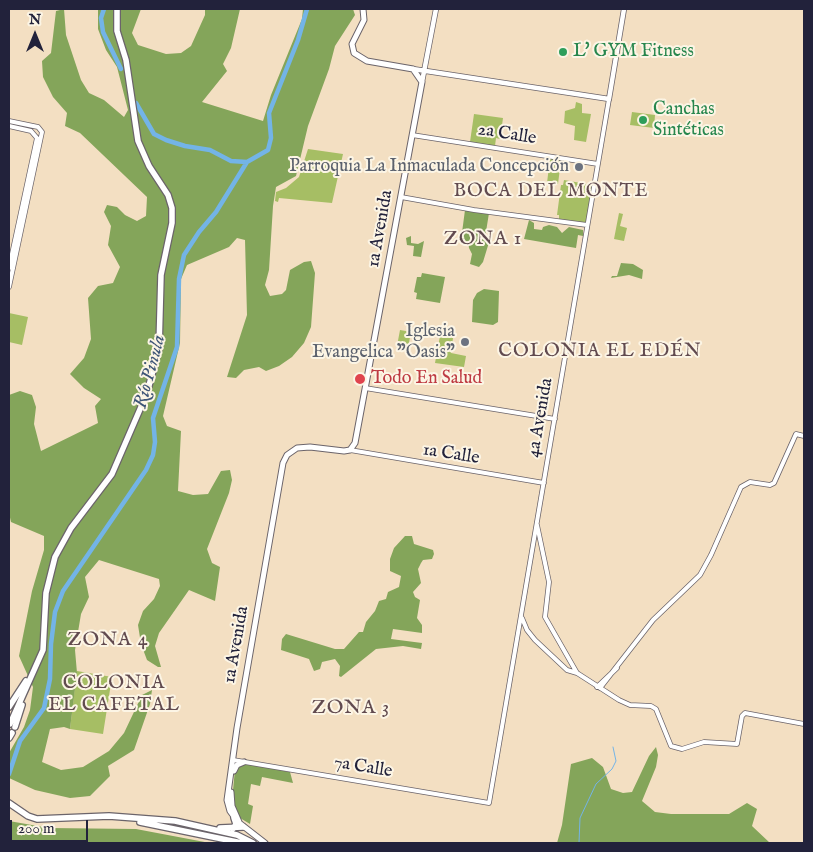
<!DOCTYPE html>
<html>
<head>
<meta charset="utf-8">
<style>
  body { margin:0 }
  #map { position:relative; width:813px; height:852px; overflow:hidden; background:#f3dfc2; font-family:"IM FELL English",serif }
  canvas { display:block }
  .frame { position:absolute; inset:0; border:10px solid #22223b; pointer-events:none }
  .north { position:absolute; left:10px; top:10px; width:50px; height:50px; -webkit-text-stroke:4px #fcf5e5; paint-order:stroke; rotate:0deg; font-size:14px; font-weight:700; line-height:20px; text-align:center; color:#22223b }
  .north::after { content:''; display:block; margin:auto; width:18px; height:22px; background:#22223b; clip-path:polygon(50% 0,100% 100%,50% 72%,0 100%) }
  .scale { position:absolute; left:10px; top:820px; width:78px; height:22px; box-sizing:border-box; border:2px solid #22223b; border-top:0; padding-left:6px; font-size:15px; line-height:18px; white-space:nowrap; color:#22223b; -webkit-text-stroke:4px #fcf5e5; paint-order:stroke }
</style>
</head>
<body>
<div id="map">
<canvas width="813" height="852"></canvas>
<div class="frame"></div>
<div class="north">N</div>
<div class="scale">200 m</div>
</div>
<script>
const ctx = document.querySelector('canvas').getContext('2d');
ctx.lineJoin = 'round';
function paint(path, color) { ctx.fillStyle = color; ctx.fill(path, 'evenodd'); }
const toPath = rows => new Path2D(rows.map(r => 'M' + r).join(''));
function strokePath(path, color, width, dash) { ctx.strokeStyle = color; ctx.lineWidth = width; ctx.lineCap = dash ? 'butt' : 'round'; ctx.setLineDash(dash || []); ctx.stroke(path); }
function write(font, color, halo, rows, align = 'center') {
  ctx.font = font + ' "IM FELL English",serif'; ctx.lineWidth = 4; ctx.setLineDash([]); ctx.textBaseline = 'middle'; ctx.strokeStyle = halo; ctx.fillStyle = color; for (const [text, x, y, turn = 0] of rows) {
    ctx.save(); ctx.translate(x, y); ctx.rotate((+turn || 0) * Math.PI / 180); ctx.textAlign = isNaN(turn) ? turn : align; if (halo) ctx.strokeText(text, 0, 0); ctx.fillText(text, 0, 0); ctx.restore();
  }
}
const green = toPath([
  [576,102,582,104,582,113,591,114,586,142,574,140,575,126,564,123,565,111,575,108],
  [632,112,655,115,654,128,630,125],
  [474,114,503,118,500,139,496,138,495,146,470,142],
  [308,149,343,154,332,203,279,198,278,202,275,201,276,192,286,188,299,177],
  [550,158,561,160,558,184,547,183],
  [564,180,592,185,587,224,559,219,559,215,557,215,561,185,563,185],
  [619,213,623,214,620,226,627,228,624,241,614,239],
  [9,313,28,317,22,345,9,342],
  [400,330,411,332,408,348,397,346],
  [440,336,453,338,451,353,466,356,464,367,435,363],
  [77,671,112,677,103,734,70,729]
]);
const forest = toPath([
  [64,9,66,35,81,80,89,93,104,100,124,117,128,110,117,67,106,50,98,29,98,9,141,9,132,33,138,45,166,54,181,53,191,46,205,15,205,9,240,9,231,48,223,64,227,71,202,102,263,121,271,95,302,19,303,9,353,9,355,15,335,46,329,69,308,126,296,176,276,187,273,206,269,270,265,285,270,296,282,294,286,290,290,270,304,262,311,261,315,273,311,327,304,343,292,357,279,366,266,371,259,367,244,370,236,378,227,377,247,315,245,240,237,238,229,247,187,265,181,279,180,343,163,416,167,426,181,431,178,491,193,495,208,494,221,471,230,470,232,480,229,493,207,549,212,563,220,567,215,601,189,590,159,633,155,646,161,667,158,667,147,660,141,644,138,625,143,611,154,599,160,586,159,579,99,560,85,577,89,597,81,614,75,650,77,673,70,729,64,727,50,729,42,762,61,770,83,767,109,751,124,733,142,695,152,690,150,704,134,750,108,766,110,776,90,796,70,798,35,790,9,778,9,753,24,727,30,710,33,687,19,656,32,591,44,550,44,536,11,522,9,513,9,395,20,391,32,395,36,407,34,424,41,451,98,423,95,406,101,399,84,388,70,374,84,358,91,339,88,298,98,286,113,283,120,267,108,245,111,226,104,212,107,205,117,207,125,215,137,221,146,216,147,197,80,133,65,126,67,113,53,97,43,77,42,61,51,53,56,11],
  [465,210,489,213,485,238,490,239,483,262,479,267,470,264,472,254,469,248,468,242,461,240],
  [529,220,534,223,534,229,542,230,543,227,549,225,557,227,562,233,569,227,583,230,583,236,578,235,576,248,524,239],
  [411,236,411,243,418,244,424,241,421,257,413,256,414,246,407,245,406,238],
  [621,263,633,264,643,270,642,279,629,275,611,278,612,276,617,276],
  [422,273,445,277,440,303,416,299,417,293,414,292,417,277,421,277],
  [484,289,499,291,498,322,493,325,472,322,473,300,477,293],
  [405,536,412,536,414,544,433,550,434,554,432,559,423,560,421,563,418,569,421,583,413,592,415,597,420,600,417,618,422,625,422,633,393,629,391,639,422,643,421,649,403,646,376,649,341,677,339,676,340,666,335,659,322,662,320,669,314,671,309,659,281,650,282,639,286,634,335,649,344,649,359,632,363,632,366,622,375,611,379,601,386,599,388,592,399,587,401,576,390,571,390,559,394,548],
  [656,747,658,755,656,767,642,801,655,812,671,814,729,814,747,803,757,809,752,826,770,843,557,843,562,825,571,764,592,758,603,767,611,789,623,793,632,792,649,756],
  [245,763,290,772,293,783,262,777,260,786,251,784,248,804,253,806,250,824,240,818,232,801,235,769],
  [9,821,49,828,136,829,210,843,9,843]
]);
const stream = toPath([
  [579,843,580,818,596,784,612,769,616,761,613,747]
]);
const river = toPath([
  [104,9,101,18,103,32,121,69],
  [136,103,154,134,166,140,185,146,210,150,231,161,247,162],
  [9,774,20,741,44,708,50,679,51,644,55,612,63,591,146,470,153,455,155,442,153,418,177,347,179,279,184,255,199,232,216,212,247,162,268,150,271,138,269,113,298,40,307,9]
]);
const tertiary = toPath([
  [9,121,38,127,42,132,9,287],
  [9,126,31,131,37,138,9,268],
  [412,135,598,164],
  [401,197,474,210,587,225],
  [365,388,555,419],
  [350,450,544,483],
  [537,525,549,582,545,617,577,673,619,700,630,705,651,706,656,709,671,746,682,749,704,742,737,744,742,716,745,713,804,724],
  [522,618,527,630,535,640,567,670,577,673],
  [597,687,617,668],
  [600,688,653,620,700,575,711,555,741,487,750,482,770,485,774,483,796,434,804,436],
  [233,760,489,803,609,99]
]);
const secondary = toPath([
  [413,69,609,99,624,9],
  [422,82,436,9]
]);
const primary = toPath([
  [234,771,237,765,244,762],
  [231,792,232,806,239,822],
  [265,843,238,822,230,811,227,800,237,728,283,463,287,455,297,448,310,447,344,451,350,450,355,443,422,82,413,69,367,61,354,53,352,44,364,20,363,9]
]);
const trunk = toPath([
  [9,707,26,681],
  [10,724,43,650,46,593,55,557,71,528,112,474,147,393,159,348,161,275,172,223,172,208,168,195,149,166,138,141,126,60,117,31,117,9],
  [15,727,22,705],
  [9,738,12,733],
  [9,803,28,816,37,819,109,816,175,821,237,835,253,843],
  [140,822,242,843],
  [220,828,243,827],
  [233,829,236,824,234,818]
]);
const markers = [
  [563,52,5,"#2e9e5b"],
  [643,120,5,"#2e9e5b"],
  [579,167,5,"#6b7280"],
  [465,342,5,"#6b7280"],
  [360,379,6,"#e0444e"]
];
const leisureNames = [
  ["L' GYM Fitness",573,52],
  ["Canchas",653,110],
  ["Sintéticas",653,131]
];
const streetNames = [
  ["2a Calle",507,135,9],
  ["1a Avenida",381,229,-80],
  ["4a Avenida",541,418,-80],
  ["1a Calle",451,455,9],
  ["1a Avenida",237,645,-80],
  ["7a Calle",363,768,9]
];
const worshipNames = [
  ["Parroquia La Inmaculada Concepción",569,167],
  ["Iglesia",455,332],
  ["Evangelica \"Oasis\"",455,353]
];
const healthNames = [
  ["Todo En Salud",371,379]
];
const neighbourhoodNames = [
  ["BOCA DEL MONTE",551,192],
  ["COLONIA EL EDÉN",600,352],
  ["COLONIA",114,684],
  ["EL CAFETAL",114,706]
];
const waterNames = [
  ["Río Pinula",151,372,-75]
];
const quarterNames = [
  ["ZONA 1",483,240],
  ["ZONA 4",108,641],
  ["ZONA 3",351,709]
];
paint(green, '#a6be64');
paint(forest, '#84a55a');
strokePath(stream, '#73b4e7', 1);
strokePath(river, '#73b4e7', 4.5);
strokePath(tertiary, '#6b646a', 5.5);
strokePath(secondary, '#6b646a', 6);
strokePath(primary, '#6b646a', 7);
strokePath(trunk, '#6b646a', 8);
strokePath(tertiary, '#fff', 4);
strokePath(secondary, '#fff', 4.5);
strokePath(primary, '#fff', 5);
strokePath(trunk, '#fff', 5.5);
for (const [x, y, r, color] of markers) { const dot = new Path2D(); dot.arc(x, y, r, 0, 2 * Math.PI); ctx.fillStyle = color; ctx.fill(dot); strokePath(dot, '#fcf5e5', 2); }
write('18px', '#27864d', '#fcf5e5', leisureNames, 'left');
write('18px', '#22223b', '#fcf5e5', streetNames);
write('18px', '#5b616d', '#fcf5e5', worshipNames, 'right');
write('18px', '#be3a42', '#fcf5e5', healthNames, 'left');
ctx.letterSpacing = '1px';
write('19px', '#614a4f', '#fcf5e5', neighbourhoodNames);
ctx.letterSpacing = '0px';
write('italic 19px', '#3e5577', '#fcf5e5', waterNames);
ctx.letterSpacing = '1px';
write('20px', '#614a4f', '#fcf5e5', quarterNames);
ctx.letterSpacing = '0px';
</script>
</body>
</html>
